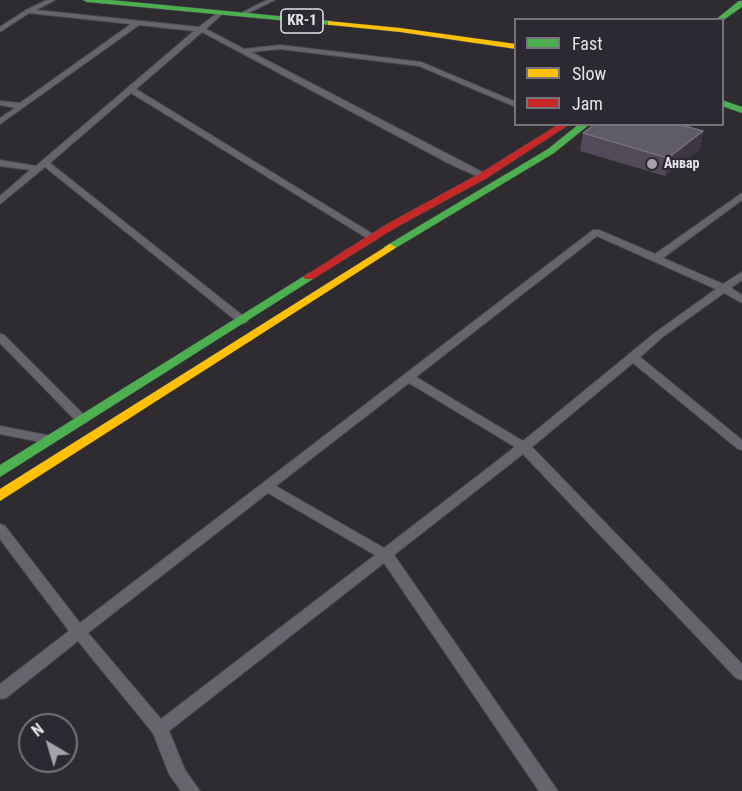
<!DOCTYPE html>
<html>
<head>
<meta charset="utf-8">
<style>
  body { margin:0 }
  #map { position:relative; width:742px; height:791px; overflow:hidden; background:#2e2b31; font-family:"Roboto Condensed",sans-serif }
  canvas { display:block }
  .legend { position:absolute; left:514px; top:18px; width:210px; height:108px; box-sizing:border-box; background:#2d2933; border:2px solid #77737c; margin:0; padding:8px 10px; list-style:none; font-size:18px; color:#e5e2e9 }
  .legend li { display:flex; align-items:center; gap:12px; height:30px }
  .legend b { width:30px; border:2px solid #77737c }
  .north { position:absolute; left:18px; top:713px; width:60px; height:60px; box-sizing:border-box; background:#2d2933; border:2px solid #77737c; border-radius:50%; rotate:322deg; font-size:16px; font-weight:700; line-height:24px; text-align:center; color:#e5e2e9 }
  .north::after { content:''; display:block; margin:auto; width:21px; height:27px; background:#a5a2a9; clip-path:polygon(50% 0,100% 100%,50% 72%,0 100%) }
</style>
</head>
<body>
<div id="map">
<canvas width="742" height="791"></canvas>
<ul class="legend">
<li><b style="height:8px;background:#4caf50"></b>Fast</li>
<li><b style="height:8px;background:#ffc107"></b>Slow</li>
<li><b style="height:8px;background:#c62828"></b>Jam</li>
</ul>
<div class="north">N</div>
</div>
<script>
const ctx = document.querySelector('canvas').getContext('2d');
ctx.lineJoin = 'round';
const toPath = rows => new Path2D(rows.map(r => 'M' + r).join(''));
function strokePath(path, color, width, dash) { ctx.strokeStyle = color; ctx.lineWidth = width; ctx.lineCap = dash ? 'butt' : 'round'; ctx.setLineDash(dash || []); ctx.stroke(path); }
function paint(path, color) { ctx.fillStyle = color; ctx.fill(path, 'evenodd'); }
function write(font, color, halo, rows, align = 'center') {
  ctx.font = font + ' "Roboto Condensed",sans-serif'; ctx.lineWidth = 4.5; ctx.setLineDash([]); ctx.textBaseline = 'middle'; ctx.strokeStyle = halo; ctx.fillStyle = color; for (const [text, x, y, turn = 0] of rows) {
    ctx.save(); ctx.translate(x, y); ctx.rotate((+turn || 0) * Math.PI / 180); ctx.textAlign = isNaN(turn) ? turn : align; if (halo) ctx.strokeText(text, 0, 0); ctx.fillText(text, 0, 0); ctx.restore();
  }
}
const street = toPath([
  [47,0,55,0,36,10,199,27,220,11,223,13,222,14,206,29,244,49,280,45,421,62,516,102,516,107,419,66,280,49,251,52,486,174,486,178,483,179,450,164,202,32,136,89,376,236,376,240,370,240,131,93,50,163,247,319,248,321,243,324,239,323,45,167,0,204,0,196,30,170,0,166,0,160,36,166,194,31,139,25,0,124,0,118,15,108,0,105,0,101,20,103,131,24,29,13,0,32,0,27,26,10,47,0],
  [267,0,275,0,242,16,237,15,267,0],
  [742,193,742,200,663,258,723,284,742,272,742,280,731,288,742,295,742,303,724,293,664,336,640,357,742,440,742,450,738,449,633,363,532,447,742,664,742,680,736,678,523,454,394,555,558,791,539,791,384,563,169,731,185,770,200,791,181,791,169,774,153,733,78,641,6,698,0,699,0,684,69,631,0,539,0,524,5,526,80,623,593,230,599,230,655,254,742,193],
  [597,236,716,289,656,332,523,441,416,377,597,236],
  [409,383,515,447,384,548,276,486,409,383],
  [268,493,375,555,161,719,88,633,268,493],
  [0,334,4,335,86,417,88,420,86,423,78,423,0,343,0,334],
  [0,426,51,436,57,440,51,444,0,434,0,426]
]);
const fast = toPath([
  [83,0,111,0,331,21,335,23,331,25,87,2,83,0],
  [739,1,742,1,742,7,722,21,715,20,739,1],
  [722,100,742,107,742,113,722,106,722,100],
  [579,124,590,124,554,153,394,249,386,249,384,247,548,149,579,124],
  [309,273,315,277,313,279,0,477,0,465,309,273]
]);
const slow = toPath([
  [328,21,400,28,516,44,516,49,400,32,331,25,328,25,328,21],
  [390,244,396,247,394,249,0,501,0,489,390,244]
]);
const jam = toPath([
  [559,124,570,124,487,178,395,228,313,279,305,279,303,277,387,224,479,174,559,124]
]);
const wall = toPath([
  [703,131,700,149,665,176,580,151,583,133]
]);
const shadedWall = toPath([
  [703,131,700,149,665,176,668,158]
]);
const building = toPath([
  [595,124,678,124,703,131,668,158,583,133,595,124]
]);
const markers = [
  [652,164,6,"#a5a2a9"]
];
const farPoinames = [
  ["Анвар",664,164]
];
const shields = [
  [302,21,42]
];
const shieldNames = [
  ["KR-1",302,21]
];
strokePath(street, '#4b494e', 2);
strokePath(fast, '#4b494e', 1);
strokePath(slow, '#4b494e', 1);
strokePath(jam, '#4b494e', 1);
paint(street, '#68646d');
paint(fast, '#4caf50');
paint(slow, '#ffc107');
paint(jam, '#c62828');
paint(wall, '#504a59');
paint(shadedWall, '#3c3742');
paint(building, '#605b68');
strokePath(building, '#75707c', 1.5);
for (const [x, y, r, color] of markers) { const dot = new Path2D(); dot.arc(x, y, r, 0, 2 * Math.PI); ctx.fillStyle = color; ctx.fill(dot); strokePath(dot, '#2d2933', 2); }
write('bold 14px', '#e5e2e9', '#2d2933', farPoinames, 'left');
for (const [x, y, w] of shields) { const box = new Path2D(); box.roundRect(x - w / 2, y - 12, w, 24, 4.5); ctx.fillStyle = '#2d2933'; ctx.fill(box); strokePath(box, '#e5e2e9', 1.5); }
write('bold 15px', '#e5e2e9', null, shieldNames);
</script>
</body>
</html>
